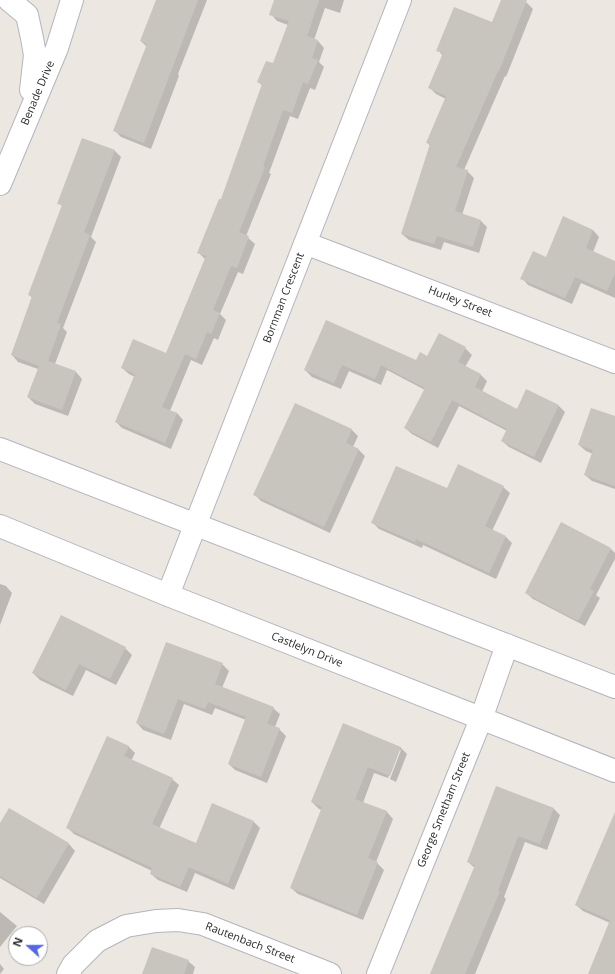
<!DOCTYPE html>
<html>
<head>
<meta charset="utf-8">
<style>
  body { margin:0 }
  #map { position:relative; width:615px; height:974px; overflow:hidden; background:#ece7e0; font-family:"Open Sans",sans-serif }
  canvas { display:block }
  .north { position:absolute; left:8px; top:926px; width:40px; height:40px; box-sizing:border-box; background:#fff; border:1px solid #ababab; border-radius:50%; rotate:291deg; font-size:11px; font-weight:700; line-height:16px; text-align:center; color:#2c2c2c }
  .north::after { content:''; display:block; margin:auto; width:14px; height:18px; background:#5367e6; clip-path:polygon(50% 0,100% 100%,50% 72%,0 100%) }
</style>
</head>
<body>
<div id="map">
<canvas width="615" height="974"></canvas>
<div class="north">N</div>
</div>
<script>
const ctx = document.querySelector('canvas').getContext('2d');
ctx.lineJoin = 'round';
function paint(path, color) { ctx.fillStyle = color; ctx.fill(path, 'evenodd'); }
const toPath = rows => new Path2D(rows.map(r => 'M' + r).join(''));
function strokePath(path, color, width, dash) { ctx.strokeStyle = color; ctx.lineWidth = width; ctx.lineCap = dash ? 'butt' : 'round'; ctx.setLineDash(dash || []); ctx.stroke(path); }
function write(font, color, halo, rows, align = 'center') {
  ctx.font = font + ' "Open Sans",sans-serif'; ctx.lineWidth = 3.5; ctx.setLineDash([]); ctx.textBaseline = 'middle'; ctx.strokeStyle = halo; ctx.fillStyle = color; for (const [text, x, y, turn = 0] of rows) {
    ctx.save(); ctx.translate(x, y); ctx.rotate((+turn || 0) * Math.PI / 180); ctx.textAlign = isNaN(turn) ? turn : align; if (halo) ctx.strokeText(text, 0, 0); ctx.fillText(text, 0, 0); ctx.restore();
  }
}
const shadow = toPath([
  [157,0,207,0,178,74,179,76,151,149,121,137,114,130,147,47,141,41],
  [276,0,344,0,340,13,325,8,314,40,318,41,324,48,319,62,324,67,315,90,310,88,298,119,290,116,269,173,271,174,246,236,255,244,243,274,238,272,220,314,226,320,218,340,214,338,202,365,191,360,170,411,177,413,183,420,171,449,122,428,116,422,135,377,129,374,122,368,166,354,205,259,198,252,221,201,263,86,258,82,273,65,288,25,277,21,271,14],
  [502,0,520,0,526,2,533,9,506,77,505,76,464,170,467,171,474,178,462,215,481,221,487,227,479,253,444,242,441,250,409,240,402,234,430,146,427,142,446,99,436,94,429,87,443,56,438,50,493,24],
  [83,139,115,151,121,157,91,237,96,242,63,328,67,332,55,364,76,372,82,379,68,416,35,404,28,397,38,369,18,362,12,355,33,298,29,295,63,207,59,203],
  [564,218,593,230,599,237,593,252,615,262,615,298,581,283,572,304,528,285,522,278,546,258],
  [326,321,416,361,465,348,472,355,465,367,481,375,487,381,482,392,517,410,527,390,559,406,565,412,541,463,509,447,502,441,507,431,459,406,438,448,412,434,405,428,425,390,387,370,381,385,349,371,341,389,312,377,305,370],
  [296,404,352,430,358,436,353,447,359,450,365,456,330,533,261,501,255,495],
  [615,417,615,489,592,481,585,475,593,454,586,451,579,445],
  [503,487,510,493,492,531,506,537,512,543,496,579,423,545,422,548,379,529,372,522,447,489],
  [611,549,615,553,615,559,596,595,600,598,585,626,533,599,526,593],
  [0,584,6,586,12,593,0,625],
  [125,648,132,655,116,685,86,670,73,696,40,680,33,673],
  [222,664,229,671,222,688,273,708,280,714,275,727,279,729,286,736,267,783,235,770,229,764,246,720,215,708,212,715,184,704,171,740,143,730,137,723],
  [344,725,401,748,407,754,396,782,390,779,401,750,399,750,388,778,374,773,363,803,387,812,393,819,376,862,384,870,363,920,298,894,291,888,322,810,319,809,312,802],
  [128,746,135,753,131,761,172,779,179,785,159,829,196,844,254,822,260,828,234,890,195,873,187,892,158,880,151,874,152,871,74,834,67,827],
  [497,787,554,809,560,815,547,850,525,842,504,897,506,899,475,974,431,974,475,868,468,862],
  [9,809,69,844,75,851,44,904,0,878,0,825],
  [615,828,615,974,589,974,610,923,583,911,576,905],
  [0,912,17,926,0,947],
  [188,961,195,967,193,974,143,974],
  [0,964,4,969,0,974]
]);
const building = toPath([
  [156,0,198,0,144,143,113,131,147,44,140,41],
  [274,0,319,0,307,36,318,40,312,58,318,60,308,84,303,82,292,113,283,110,263,166,265,167,239,232,249,236,237,268,231,266,213,310,220,313,211,334,207,332,196,359,185,354,162,407,177,413,165,443,115,422,135,374,121,368,133,339,166,353,206,256,197,253,219,199,221,199,262,84,257,82,266,61,273,63,289,21,269,15],
  [501,0,527,0,499,71,498,71,456,167,468,170,455,211,481,220,473,247,437,236,434,244,401,234,430,144,426,143,446,96,428,88,443,53,436,51,454,7,492,22],
  [82,138,115,150,84,232,90,235,57,323,61,324,48,361,76,371,62,410,27,397,39,366,11,355,32,296,28,295,62,205,57,204],
  [563,216,593,230,586,248,615,261,615,273,607,291,575,277,565,298,520,279,533,251,546,257],
  [326,320,416,360,420,352,427,356,439,333,466,347,458,362,481,374,475,387,517,409,526,389,559,405,534,457,501,441,507,429,452,400,431,442,404,428,425,388,381,365,375,379,342,365,334,383,304,370],
  [295,403,352,429,346,443,359,449,324,527,253,495],
  [591,408,615,416,615,486,584,475,593,450,578,445],
  [458,464,504,486,485,526,506,536,489,573,416,539,415,542,371,523,396,466,447,488],
  [561,522,611,548,590,589,594,591,578,621,525,593],
  [61,615,126,647,110,679,79,664,66,690,32,673],
  [166,642,223,663,215,684,274,707,267,724,280,728,261,777,228,764,246,717,208,702,205,709,178,699,164,734,136,723],
  [343,723,401,747,390,776,368,767,355,799,387,811,368,858,378,862,357,915,290,888,322,807,311,802],
  [107,736,129,746,124,756,173,778,152,824,196,843,212,803,254,821,228,884,189,867,180,887,150,874,152,868,66,828],
  [496,786,554,808,540,844,518,836,498,891,500,891,465,974,430,974,475,865,467,862],
  [9,808,69,843,37,898,0,876,0,823],
  [615,812,615,974,588,974,610,920,575,905],
  [152,947,189,960,184,974,142,974]
]);
const minor = toPath([
  [9,0,27,15,32,38,35,55,31,90],
  [0,184,57,48,72,0],
  [305,243,615,362],
  [0,449,615,687],
  [0,526,168,595,615,771],
  [168,595,400,0],
  [68,974,73,965,97,941,126,926,156,921,178,920,203,924,330,974],
  [378,974,481,719,507,645]
]);
const streetNames = [
  ["Benade Drive",38,93,-67],
  ["Bornman Crescent",284,298,-69],
  ["Hurley Street",460,302,21],
  ["Castlelyn Drive",307,650,22],
  ["George Smetham Street",444,810,-68],
  ["Rautenbach Street",250,943,21]
];
paint(shadow, '#0003');
paint(building, '#c8c5be');
strokePath(minor, '#b3b5be', 24);
strokePath(minor, '#fff', 22);
write('11px', '#2c2c2c', '#fff', streetNames);
</script>
</body>
</html>
